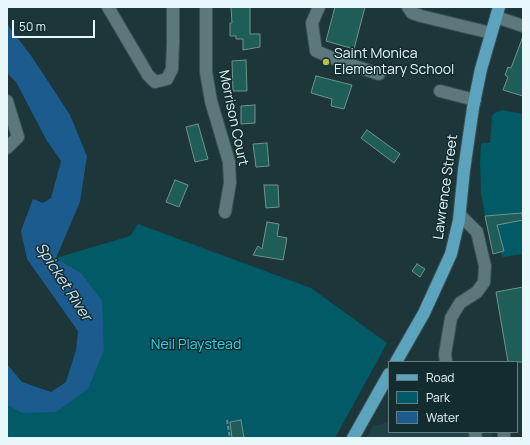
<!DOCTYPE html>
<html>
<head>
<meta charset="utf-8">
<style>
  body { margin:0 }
  #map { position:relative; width:530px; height:445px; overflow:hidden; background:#1c363a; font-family:Manrope,sans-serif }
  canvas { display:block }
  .frame { position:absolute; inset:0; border:8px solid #e8f7fa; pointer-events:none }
  .legend { position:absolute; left:388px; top:361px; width:130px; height:72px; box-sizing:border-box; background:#122c30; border:1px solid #687d81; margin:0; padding:5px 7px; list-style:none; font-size:12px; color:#e8f7fa }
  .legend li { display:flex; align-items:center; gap:8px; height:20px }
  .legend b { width:20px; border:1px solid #687d81 }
  .scale { position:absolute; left:12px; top:20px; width:83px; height:18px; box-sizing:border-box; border:2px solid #e8f7fa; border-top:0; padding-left:5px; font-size:12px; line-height:14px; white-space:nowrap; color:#e8f7fa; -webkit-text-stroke:3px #122c30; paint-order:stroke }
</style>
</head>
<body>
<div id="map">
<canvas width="530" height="445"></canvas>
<div class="frame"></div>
<ul class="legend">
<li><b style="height:5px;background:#5ca3be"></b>Road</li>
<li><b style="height:11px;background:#005b66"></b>Park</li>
<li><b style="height:11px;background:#1b5b8e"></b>Water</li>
</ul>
<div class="scale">50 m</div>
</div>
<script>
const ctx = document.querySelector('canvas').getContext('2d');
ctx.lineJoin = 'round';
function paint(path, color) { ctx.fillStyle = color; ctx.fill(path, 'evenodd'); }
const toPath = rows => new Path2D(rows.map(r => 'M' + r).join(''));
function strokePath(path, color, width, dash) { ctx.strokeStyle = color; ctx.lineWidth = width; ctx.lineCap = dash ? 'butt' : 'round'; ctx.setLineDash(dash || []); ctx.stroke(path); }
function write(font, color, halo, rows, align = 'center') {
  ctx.font = font + ' Manrope,sans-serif'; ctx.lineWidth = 3; ctx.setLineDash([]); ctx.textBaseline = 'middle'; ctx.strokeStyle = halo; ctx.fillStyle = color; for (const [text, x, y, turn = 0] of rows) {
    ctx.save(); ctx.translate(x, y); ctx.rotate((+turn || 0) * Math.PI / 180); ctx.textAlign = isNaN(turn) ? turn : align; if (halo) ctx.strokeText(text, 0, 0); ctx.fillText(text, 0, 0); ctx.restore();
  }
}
const built = toPath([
  [389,422,389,432,492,432,492,438,366,438,373,426]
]);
const green = toPath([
  [502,110,523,114,523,254,503,257,485,216,481,194,480,163,481,143,490,143,492,116,495,113],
  [138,224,311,288,387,343,335,438,7,438,7,405,22,413,88,389,81,273,56,258,130,236]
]);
const water = toPath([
  [7,24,32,57,70,115,87,156,80,202,56,258,81,273,102,301,104,350,88,389,56,412,22,413,7,405,7,364,22,382,51,392,66,382,76,350,78,331,27,259,21,231,33,199,43,203,51,198,61,161,47,141,16,82,7,73]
]);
const building = toPath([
  [231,7,250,7,250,34,260,34,260,47,243,50,243,39,236,39,236,36,230,36,230,23,232,23,231,7],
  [335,7,365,7,354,49,326,41,335,7],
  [522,39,523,40,523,96,503,90,508,77,505,75,508,67,511,68,522,39],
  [246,60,247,91,233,91,232,61,246,60],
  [316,76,352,85,344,109,331,106,332,99,311,93,316,76],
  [255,105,255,123,241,124,241,106,255,105],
  [198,124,208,159,195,162,186,127,198,124],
  [367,130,400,154,394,163,361,138,367,130],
  [267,143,269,166,256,167,253,144,267,143],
  [175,180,188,185,179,207,166,202,175,180],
  [264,185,278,185,279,207,266,208,264,185],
  [522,213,523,220,497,225,504,251,493,254,485,216,522,213],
  [267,222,279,224,277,236,287,238,283,260,253,255,258,246,262,249,267,222],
  [417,264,425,269,420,277,412,271,417,264],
  [523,287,523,362,508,362,496,292,523,287],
  [241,420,244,438,232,438,230,422,241,420]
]);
const path = toPath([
  [227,420,230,438]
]);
const minor = toPath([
  [108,7,148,75,155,82,167,79,172,69,173,43,173,7],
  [206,7,206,72,211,101,229,162,230,183,225,212],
  [319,7,312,23,316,51,342,62,379,74],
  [408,7,412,13,421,16,491,33],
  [496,17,523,26],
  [440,91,475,100],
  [7,101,18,137,7,148],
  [446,362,445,354,451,318,460,303,477,292,484,282,485,266,477,232,460,215],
  [475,432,476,438],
  [504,432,504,438]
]);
const major = toPath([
  [396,362,424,313,451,254,459,220,464,170,473,108,481,69,499,7],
  [353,438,389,374]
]);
const markers = [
  [326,62,4,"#bac045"]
];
const poiNames = [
  ["Saint Monica",334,54],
  ["Elementary School",334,70]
];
const streetNames = [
  ["Morrison Court",233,118,78],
  ["Lawrence Street",446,187,-82]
];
const parkNames = [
  ["Neil Playstead",196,345]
];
const waterNames = [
  ["Spicket River",63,282,57]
];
paint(built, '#1f4349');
paint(green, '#005b66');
paint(water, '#1b5b8e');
paint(building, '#1f5d59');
strokePath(building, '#74918e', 1);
strokePath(minor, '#3a5155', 14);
strokePath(major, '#3a5155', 14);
strokePath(path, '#6e8488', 2, [4, 2]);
strokePath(minor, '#5c787d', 12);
strokePath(major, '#5ca3be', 12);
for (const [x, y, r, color] of markers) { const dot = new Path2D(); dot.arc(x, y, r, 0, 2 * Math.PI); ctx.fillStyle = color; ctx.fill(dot); strokePath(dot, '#122c30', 1.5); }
write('14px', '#e8f7fa', '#122c30', poiNames, 'left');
write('14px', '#e8f7fa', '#122c30', streetNames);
write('14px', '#25d9f0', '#122c30', parkNames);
write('italic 15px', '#d5e5f4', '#122c30', waterNames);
</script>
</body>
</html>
